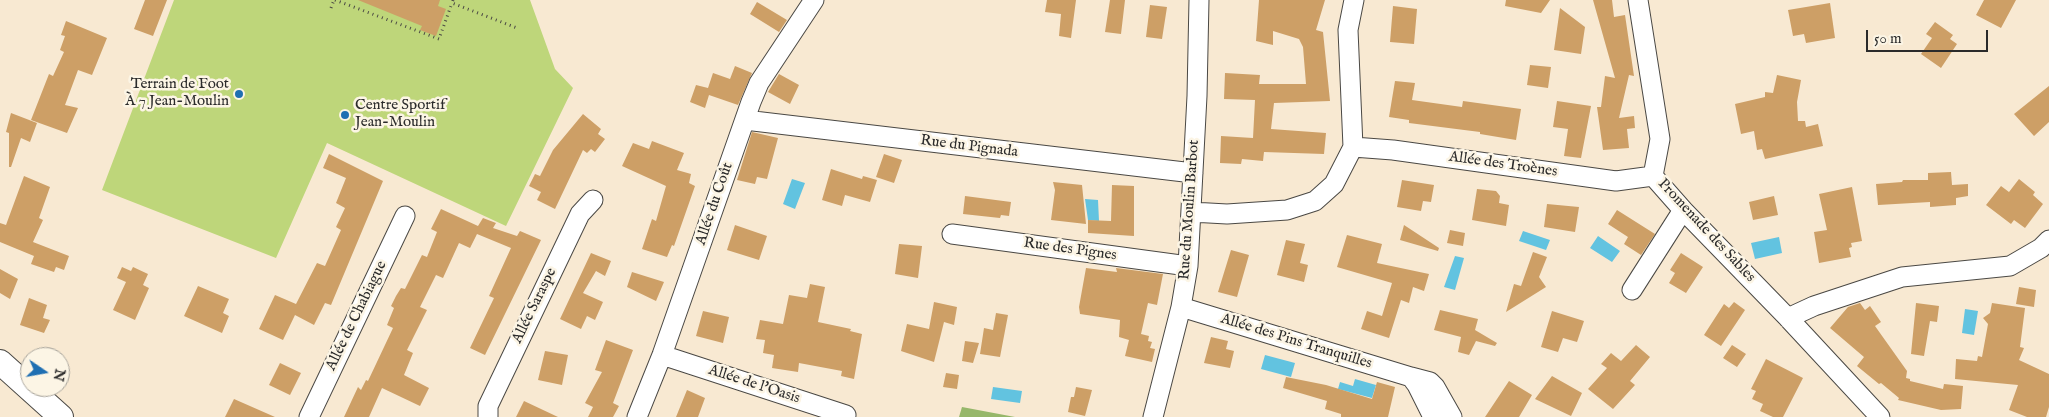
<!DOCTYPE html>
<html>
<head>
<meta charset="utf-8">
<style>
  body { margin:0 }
  #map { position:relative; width:2049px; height:417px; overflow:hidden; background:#f8e9d2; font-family:"IM FELL English",serif }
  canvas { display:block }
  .north { position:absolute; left:20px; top:347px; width:50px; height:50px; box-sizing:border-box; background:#fcf5e5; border:1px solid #a8a49b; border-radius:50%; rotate:102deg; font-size:14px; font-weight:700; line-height:20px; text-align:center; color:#2b2b2b }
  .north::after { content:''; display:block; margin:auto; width:18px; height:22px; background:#1f6fb2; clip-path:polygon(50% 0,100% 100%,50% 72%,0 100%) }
  .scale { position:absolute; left:1866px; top:30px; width:122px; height:22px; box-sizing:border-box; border:2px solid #2b2b2b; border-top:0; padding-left:6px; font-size:15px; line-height:18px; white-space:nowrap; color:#2b2b2b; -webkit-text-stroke:4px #fcf5e5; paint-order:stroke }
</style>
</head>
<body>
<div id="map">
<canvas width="2049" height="417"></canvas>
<div class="north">N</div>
<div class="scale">50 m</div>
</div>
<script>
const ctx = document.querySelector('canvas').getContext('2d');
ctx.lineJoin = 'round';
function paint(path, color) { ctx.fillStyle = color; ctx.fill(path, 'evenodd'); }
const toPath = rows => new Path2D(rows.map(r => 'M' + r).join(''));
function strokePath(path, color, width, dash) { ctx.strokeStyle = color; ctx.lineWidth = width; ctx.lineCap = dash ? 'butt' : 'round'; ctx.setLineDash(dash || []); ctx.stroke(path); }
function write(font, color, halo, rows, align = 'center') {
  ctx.font = font + ' "IM FELL English",serif'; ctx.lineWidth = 5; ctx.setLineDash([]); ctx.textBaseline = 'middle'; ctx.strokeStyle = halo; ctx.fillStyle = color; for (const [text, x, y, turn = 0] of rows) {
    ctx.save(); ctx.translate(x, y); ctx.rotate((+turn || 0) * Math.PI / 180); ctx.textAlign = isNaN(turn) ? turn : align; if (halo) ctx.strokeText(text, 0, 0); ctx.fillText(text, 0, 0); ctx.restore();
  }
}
const green = toPath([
  [174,0,530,0,555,69,573,88,506,226,327,143,276,258,102,190]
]);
const forest = toPath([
  [962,407,1015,417,959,417]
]);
const water = toPath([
  [792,179,805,183,795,209,783,204],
  [1085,199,1098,200,1099,221,1088,220],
  [1523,231,1550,240,1546,250,1519,241],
  [1598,236,1620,251,1612,262,1590,248],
  [1779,237,1782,253,1755,259,1751,243],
  [1455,256,1464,258,1455,290,1444,287],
  [1965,309,1978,311,1974,335,1962,333],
  [1265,355,1295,363,1291,377,1261,369],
  [1355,379,1376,385,1372,398,1338,389,1340,382,1353,386],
  [993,387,1022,391,1020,403,991,399]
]);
const building = toPath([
  [145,0,167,0,153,36,134,29],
  [358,0,440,0,438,6,446,9,436,36,420,30,422,26],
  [1047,0,1076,0,1071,38,1059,36,1061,14,1045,12],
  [1110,0,1125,0,1121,34,1105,32],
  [1259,0,1325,0,1316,30,1323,32,1330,101,1274,103,1271,129,1326,133,1324,154,1264,152,1263,161,1242,159,1241,164,1220,163,1221,136,1253,138,1255,100,1224,99,1225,73,1260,75,1259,84,1306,84,1303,47,1299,39,1273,31,1273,45,1256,41],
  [1506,0,1550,0,1541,13,1505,6],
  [1593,0,1612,0,1614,17,1625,15,1634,76,1629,75,1619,118,1634,116,1635,128,1627,129,1629,148,1603,150,1597,107,1601,107,1605,76,1615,78],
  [1984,0,2016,0,2001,28,1976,15],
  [757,2,787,20,779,32,750,14],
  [1830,3,1835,38,1806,43,1804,34,1793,36,1788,10],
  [1150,5,1167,7,1162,39,1146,37],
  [1393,6,1417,9,1414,44,1390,42],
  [1560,8,1585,27,1581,54,1554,50],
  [66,21,107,38,92,75,78,70,65,105,78,108,67,133,31,120,49,74,53,76,64,52,60,50,65,36,61,35],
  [1935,22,1953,35,1950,39,1957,44,1941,68,1921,54,1932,38,1926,34],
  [1530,65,1551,67,1548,88,1527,85],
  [735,66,752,73,738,105,709,95,705,108,690,102,696,85,708,88,713,73,730,79],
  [779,74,799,85,790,104,768,92],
  [1777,75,1801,80,1797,102,1798,121,1805,121,1806,127,1818,124,1823,146,1765,159,1762,149,1757,150,1754,131,1741,134,1735,104,1765,97,1765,92,1773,93],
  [1395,81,1415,83,1412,100,1462,107,1463,101,1521,109,1516,140,1480,134,1480,132,1409,123,1409,120,1389,117],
  [2049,86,2049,122,2034,136,2014,114],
  [1557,101,1591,106,1581,158,1564,156,1568,129,1553,127],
  [11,113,37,123,30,142,21,138,11,167,9,167,9,133,6,132],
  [583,114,601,129,598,134,605,139,595,152,591,149,587,153,583,150,555,209,537,200,541,192,529,186,535,174,540,176,553,150],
  [752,132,778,138,767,179,757,177,755,184,737,180],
  [652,141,684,153,677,170,691,174,689,183,695,186,674,246,672,245,667,257,642,249,652,219,656,221,666,186,622,166,633,143,649,149],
  [329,154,383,181,331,305,325,303,314,325,295,315,283,340,259,329,275,295,296,304,317,263,325,266,341,230,336,227,345,208,336,203,346,178,323,168],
  [884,154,902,160,894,183,876,177],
  [831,169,862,179,863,176,877,180,870,202,845,195,842,206,822,200],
  [1951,172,1952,185,1968,184,1968,196,1956,198,1956,205,1930,207,1930,202,1878,205,1876,184,1902,182,1903,180,1928,180,1928,173],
  [24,176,50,187,39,218,43,220,33,242,69,256,64,270,56,267,54,272,31,264,34,256,0,242,0,223,6,225],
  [2019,179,2035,192,2033,195,2043,204,2025,228,2014,220,2011,224,1986,205,2001,186,2009,192],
  [1402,180,1434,185,1431,202,1423,201,1421,211,1397,207],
  [1053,182,1082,185,1086,224,1051,220,1055,190],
  [1112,185,1134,186,1134,236,1088,233,1088,220,1111,221],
  [1852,187,1862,241,1851,243,1852,247,1849,248,1851,257,1819,263,1814,232,1827,230,1819,194],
  [1477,189,1496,191,1500,196,1499,203,1509,205,1506,226,1472,220],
  [965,196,1011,202,1009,216,1001,215,1000,218,963,214],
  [1774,196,1778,215,1753,220,1749,202],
  [1547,204,1579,207,1575,232,1544,227],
  [441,209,478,226,483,218,496,223,493,228,517,236,520,231,541,240,485,355,470,348,494,298,489,296,511,248,477,234,470,248,459,243,443,278,436,275,420,307,427,310,407,350,413,353,404,375,429,388,420,406,382,388,369,417,344,417,358,387,361,390,366,380,368,381,393,328,387,325,394,308,391,306,396,296,401,288,405,289,422,255,427,257,437,232,431,229],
  [1617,210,1655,234,1641,255,1624,244,1628,237,1608,224],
  [735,225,767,236,759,260,727,250],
  [1404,225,1439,248,1438,251,1400,240],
  [1450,230,1465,233,1463,246,1447,243],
  [1347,235,1382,244,1377,263,1429,274,1424,291,1413,287,1409,303,1401,300,1389,338,1361,329,1367,311,1382,316,1392,283,1337,267],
  [1286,240,1305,244,1300,263,1308,265,1304,282,1277,275],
  [899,244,922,246,918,278,895,274],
  [1231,250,1249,255,1237,297,1218,292],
  [1533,252,1547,257,1539,277,1546,287,1506,312,1514,284,1521,286],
  [591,253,611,261,605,276,596,271,583,293,603,302,595,320,587,316,581,329,560,319],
  [1681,253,1703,267,1686,293,1669,283,1675,273,1670,270],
  [122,267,131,271,133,267,148,274,143,285,149,288,135,320,113,310,126,282,117,278],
  [1086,268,1117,272,1116,268,1163,274,1157,305,1148,303,1141,334,1149,336,1148,341,1152,342,1150,348,1155,349,1152,362,1125,356,1129,340,1119,337,1120,320,1080,314,1079,307],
  [0,269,18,279,10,299,0,293],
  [632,272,664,282,656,301,627,287],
  [810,284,825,287,818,322,851,329,850,331,862,334,854,379,841,376,842,371,799,363,798,372,772,368,774,355,763,353,765,340,756,339,760,320,783,324,789,295,807,298],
  [198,286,229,299,223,313,229,316,222,333,184,316],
  [2019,287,2036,290,2034,307,2016,304],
  [29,298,47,305,43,318,50,320,44,333,20,325],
  [934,302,957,307,954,325,944,322,934,362,901,351,907,324,929,329],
  [1734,302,1745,310,1721,346,1704,335,1724,304,1729,308],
  [1860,303,1865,310,1870,306,1881,322,1875,326,1907,371,1906,378,1910,379,1910,381,1943,389,1944,384,1963,386,1961,409,1941,410,1898,400,1899,398,1881,383,1879,384,1857,366,1864,357,1830,328,1848,307],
  [1916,303,1939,306,1937,322,1930,321,1924,356,1911,354],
  [1992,303,2025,308,2020,347,2024,348,2019,360,2049,374,2049,407,2046,417,2027,417,2009,410,2018,385,1955,379,1956,359,1977,361,1978,356,1982,357,1988,324,1983,318,1990,313],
  [1440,310,1478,319,1475,330,1497,343,1495,346,1476,341,1469,355,1458,352,1461,337,1434,330],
  [703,311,729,317,723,343,696,336],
  [1552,311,1584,321,1577,342,1563,338,1558,352,1541,347],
  [996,313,1008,315,1000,357,980,354,984,328,993,330],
  [1211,337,1228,341,1226,349,1234,351,1230,368,1204,363],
  [606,340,633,350,613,403,619,406,613,417,588,417,593,407,585,403,602,372,595,370],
  [965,341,979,343,973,363,962,361],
  [1636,345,1650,357,1630,381,1635,385,1613,409,1588,389,1607,368,1601,364,1611,353,1621,361],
  [1732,345,1746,354,1737,367,1723,358],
  [545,351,568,355,562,385,538,380],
  [1766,359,1803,378,1783,417,1773,417,1760,411,1763,404,1752,399,1756,391,1751,389],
  [280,363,301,373,290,395,269,385],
  [946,373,959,375,957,389,943,387],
  [1552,376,1582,393,1571,416,1535,399],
  [1286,377,1326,385,1372,399,1377,382,1395,387,1388,417,1341,417,1341,414,1325,409,1327,401,1283,388],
  [1509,381,1532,395,1519,417,1485,417],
  [1076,387,1092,390,1085,416,1068,412,1071,397,1074,397],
  [687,390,705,398,698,417,676,417],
  [234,399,275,417,225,417],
  [524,401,558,417,516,417]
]);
const path = toPath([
  [335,0,439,39,452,3],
  [453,0,452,3,517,28],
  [331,8,334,0]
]);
const minor = toPath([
  [1638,0,1660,139,1653,176,1683,210,1788,318,1880,417],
  [745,120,1193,173],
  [1353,147,1393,150,1616,181,1653,176],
  [1191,212,1227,214,1287,210,1315,201,1334,184,1353,147,1348,30,1354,0],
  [952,234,1188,266],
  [1632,290,1683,210],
  [1181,307,1411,377,1417,385,1433,417],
  [1788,318,1814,306,1902,277,2010,266,2041,248,2049,240],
  [662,355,846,415],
  [1411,377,1430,382,1435,387,1452,417],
  [309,417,405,216],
  [488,417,488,406,580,214,593,200],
  [637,417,662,355,751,102,759,83,814,0],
  [1153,417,1181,307,1188,266,1197,96,1199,0]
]);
const major = toPath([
  [0,362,61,417]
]);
const markers = [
  [239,94,5,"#1f6fb2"],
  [345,115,5,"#1f6fb2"]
];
const poiNames = [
  ["Terrain de Foot",229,85],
  ["À 7 Jean-Moulin",229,102],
  ["Centre Sportif",355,106,"left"],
  ["Jean-Moulin",355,123,"left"]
];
const streetNames = [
  ["Rue du Pignada",969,147,7],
  ["Allée des Troènes",1503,165,8],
  ["Allée du Coût",715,204,-71],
  ["Rue du Moulin Barbot",1190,210,-86],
  ["Promenade des Sables",1706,231,47],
  ["Rue des Pignes",1070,250,8],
  ["Allée Saraspe",535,306,-64],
  ["Allée de Chabiague",357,316,-64],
  ["Allée des Pins Tranquilles",1296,342,17],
  ["Allée de l'Oasis",754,385,18]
];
paint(green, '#bed67a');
paint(forest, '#96b76a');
paint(water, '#62c3e0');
paint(building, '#cd9f66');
strokePath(minor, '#4a4844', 21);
strokePath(major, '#4a4844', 26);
strokePath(path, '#4a4844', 3, [1, 4]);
strokePath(minor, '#fff', 19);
strokePath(major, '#fff', 24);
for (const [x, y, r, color] of markers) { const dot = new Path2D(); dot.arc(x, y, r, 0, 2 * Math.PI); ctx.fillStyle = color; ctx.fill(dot); strokePath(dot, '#fcf5e5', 2); }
write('15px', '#2b2b2b', '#fcf5e5', poiNames, 'right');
write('15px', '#2b2b2b', '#fcf5e5', streetNames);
</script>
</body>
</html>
